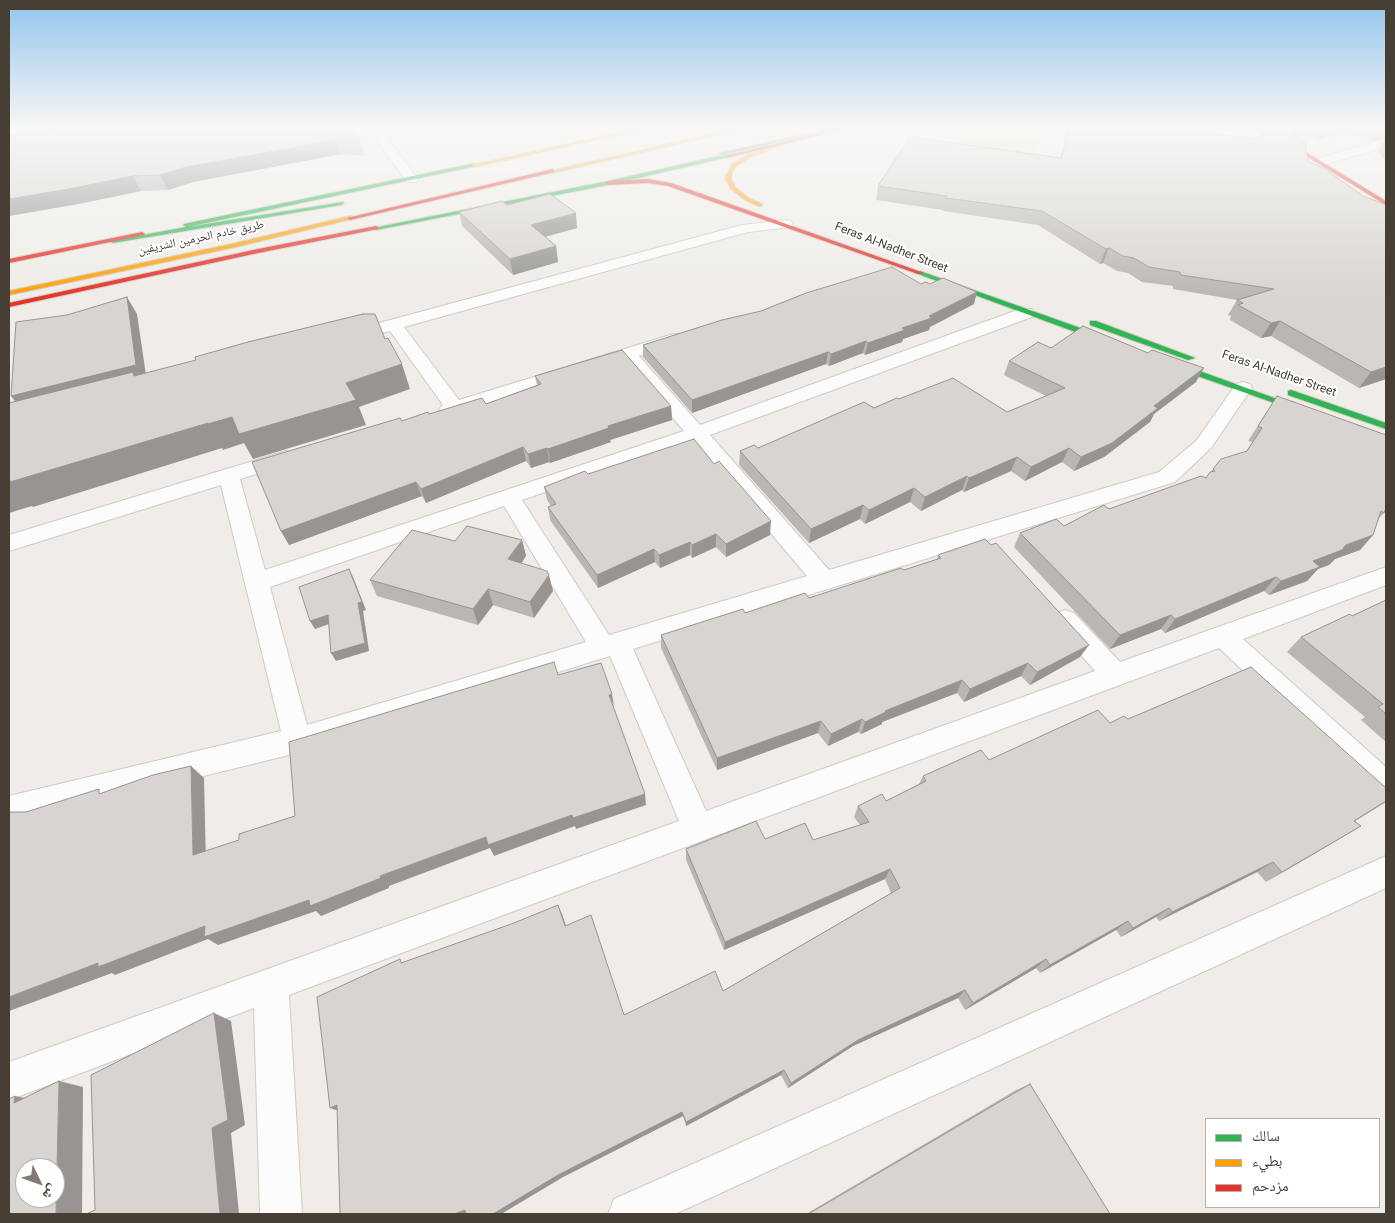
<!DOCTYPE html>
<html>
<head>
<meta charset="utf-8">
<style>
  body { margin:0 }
  #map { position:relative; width:1395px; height:1223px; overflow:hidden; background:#f0ede8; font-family:Roboto,"Noto Naskh Arabic",sans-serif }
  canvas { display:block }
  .frame { position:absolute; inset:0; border:10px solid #473e34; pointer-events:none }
  .legend { position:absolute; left:1205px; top:1118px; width:175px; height:90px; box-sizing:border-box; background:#fff; border:1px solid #b5b2ae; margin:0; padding:6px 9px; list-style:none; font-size:15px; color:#473e34 }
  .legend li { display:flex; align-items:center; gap:10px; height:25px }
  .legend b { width:25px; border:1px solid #b5b2ae }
  .north { position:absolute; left:15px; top:1158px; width:50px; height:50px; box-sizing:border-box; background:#fff; border:1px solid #b5b2ae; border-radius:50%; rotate:132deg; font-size:14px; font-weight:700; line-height:20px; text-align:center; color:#473e34 }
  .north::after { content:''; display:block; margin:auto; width:18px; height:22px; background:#827b73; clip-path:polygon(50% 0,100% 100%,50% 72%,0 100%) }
</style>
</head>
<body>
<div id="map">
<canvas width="1395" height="1223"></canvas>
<div class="frame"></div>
<ul class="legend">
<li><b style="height:6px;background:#30b455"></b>سالك</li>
<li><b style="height:6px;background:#ff9f0a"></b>بطيء</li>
<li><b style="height:6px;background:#e5322d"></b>مزدحم</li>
</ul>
<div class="north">ش</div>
</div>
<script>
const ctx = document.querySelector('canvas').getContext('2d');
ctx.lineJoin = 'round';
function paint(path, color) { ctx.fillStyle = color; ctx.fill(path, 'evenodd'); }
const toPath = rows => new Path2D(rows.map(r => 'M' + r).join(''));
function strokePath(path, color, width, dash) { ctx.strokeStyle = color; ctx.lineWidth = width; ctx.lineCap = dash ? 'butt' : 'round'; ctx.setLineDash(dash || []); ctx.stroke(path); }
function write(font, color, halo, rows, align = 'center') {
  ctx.font = font + ' Roboto,"Noto Naskh Arabic",sans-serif'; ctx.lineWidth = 4; ctx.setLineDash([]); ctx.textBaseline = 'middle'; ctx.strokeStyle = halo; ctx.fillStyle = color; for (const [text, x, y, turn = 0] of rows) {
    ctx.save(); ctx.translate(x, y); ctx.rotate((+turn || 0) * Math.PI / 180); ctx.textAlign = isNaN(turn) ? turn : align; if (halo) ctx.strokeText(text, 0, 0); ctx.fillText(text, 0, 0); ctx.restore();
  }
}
const green = toPath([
  [1042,127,1044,127,1036,158,928,146]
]);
const secondaryTunnel = toPath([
  [1297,137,1308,142]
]);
const street = toPath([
  [367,127,379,127,418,179,417,182,407,182,367,127],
  [1386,139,1386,147,1320,166,1314,162,1316,159,1386,139],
  [786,220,791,221,793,224,791,227,748,232,404,327,459,400,670,335,676,334,682,335,685,339,682,343,639,356,700,425,1020,309,1032,309,1034,313,1032,317,710,435,829,570,1159,472,1197,440,1236,384,1243,382,1250,384,1252,388,1211,448,1175,482,633,649,706,811,1095,671,1056,627,1052,620,1056,613,1065,610,1074,613,1120,662,1386,567,1386,585,1243,639,1386,767,1386,800,1375,796,1219,648,289,995,302,1214,260,1214,254,1008,9,1100,9,1062,679,821,610,656,297,753,9,824,9,796,281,731,221,485,9,551,9,535,286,451,293,453,296,458,293,463,240,479,265,570,684,431,624,361,449,415,442,413,439,409,443,405,390,331,348,342,342,341,339,337,342,333,742,225,786,220],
  [693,441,807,576,609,635,522,500,693,441],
  [504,506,586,642,307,725,270,587,504,506],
  [1386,856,1386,888,675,1214,608,1214,614,1199,1386,856]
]);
const fast = toPath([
  [836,127,846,127,722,155,719,153,836,127],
  [727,154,729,157,608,185,376,230,373,228,608,181,727,154],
  [475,163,477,166,187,227,343,202,344,203,341,205,113,243,110,241,186,227,183,225,184,224,475,163],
  [920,271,1114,340,1115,342,1108,344,918,274,916,273,920,271],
  [1090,321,1096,321,1195,358,1188,360,1090,325,1090,321],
  [1163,360,1169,360,1313,412,1312,414,1306,414,1163,364,1163,360],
  [1291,390,1386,423,1386,429,1288,395,1288,391,1291,390]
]);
const slow = toPath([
  [644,127,654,127,475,167,472,165,644,127],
  [742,127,752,127,553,173,550,171,742,127],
  [1249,127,1256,127,1283,140,1278,141,1249,127],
  [782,142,787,143,751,157,736,166,733,171,731,178,735,187,749,198,762,204,762,206,758,206,745,200,731,189,725,178,732,164,747,155,782,142],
  [350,216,352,217,352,219,236,247,9,295,9,291,236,243,350,216]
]);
const jam = toPath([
  [844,127,854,127,727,158,724,156,844,127],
  [1291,145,1295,145,1386,201,1386,205,1291,147,1291,145],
  [553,169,555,172,350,220,347,218,553,169],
  [648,179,671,183,924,273,918,274,668,186,648,183,608,185,605,183,608,181,648,179],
  [376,226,379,228,378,229,258,253,9,307,9,303,258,249,376,226],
  [142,232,145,234,144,235,9,263,9,259,142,232]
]);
const wall = toPath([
  [62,127,360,141,365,156,341,154,193,182,168,190,141,191,78,204,9,216,9,136],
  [1069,127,1203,127,1208,133,1256,139,1258,136,1288,133,1291,131,1293,128,1291,127,1386,127,1386,138,1371,141,1367,137,1338,134,1318,140,1300,131,1296,139,1308,161,1363,196,1386,205,1386,379,1359,388,1271,336,1261,338,1230,320,1231,316,1228,315,1237,300,1173,289,1173,286,1142,282,1128,273,1117,271,1103,263,1100,264,1038,225,943,211,943,210,876,200,878,186,1060,158],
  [1386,138,1386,162,1378,151],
  [507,205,577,228,545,237,556,246,558,262,513,275,462,226,459,212],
  [921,284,974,304,930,327,929,330,903,339,902,342,865,355,863,353,829,366,826,364,692,413,643,357,643,345,761,311],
  [1051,348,1196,382,1154,414,1150,422,1104,457,1074,471,1062,462,1025,481,1011,471,964,492,962,490,921,511,910,502,865,524,860,519,809,543,739,465,740,451,758,448,899,399,1007,412,1046,396,1004,375,1009,361],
  [535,376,671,406,672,420,610,440,611,442,550,463,549,462,531,468,526,461,426,503,422,496,289,545,281,531,402,421,429,414,486,404,537,385],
  [1277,396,1384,513,1379,518,1373,535,1360,550,1335,559,1329,565,1318,569,1307,581,1269,595,1264,591,1165,633,1161,629,1110,649,1014,547,1020,533,1064,526,1109,509,1206,478,1213,469,1246,452,1252,442,1248,441],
  [588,474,770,535,726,557,716,547,692,558,690,555,660,568,655,562,598,588,550,520,548,507,551,506,547,500,544,487],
  [522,540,526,556,521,563,553,591,534,618,493,605,478,625,377,596,370,580,455,541],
  [938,555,1080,657,1030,685,1021,676,964,702,957,693,882,722,882,724,861,734,858,732,828,746,818,733,717,770,661,648,661,635,809,598,904,570,937,559],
  [1386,600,1386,742,1361,720,1365,717,1287,652,1301,637,1352,616],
  [1128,719,1386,802,1355,821,1361,826,1266,882,1257,872,1159,921,1156,917,1121,937,1116,930,1040,973,1036,968,965,1010,958,998,853,1046,788,1088,781,1075,686,1126,683,1116,563,1177,501,1214,466,1214,404,963,562,914,566,925,624,1015,723,991,891,893,885,879,724,950,686,860,686,849,765,839,813,840,860,825,854,817,858,806,886,801,919,784,923,776,989,760,1110,723],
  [1030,1084,1110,1214,806,1214,1016,1090]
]);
const shadedWall = toPath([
  [1325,127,1342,127,1338,134,1318,140],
  [1386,127,1386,138,1371,141,1379,129],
  [1299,128,1292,140,1291,133],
  [336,140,341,154,193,182,168,190,160,175,186,167],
  [133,176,141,191,78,204,9,216,9,199],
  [576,213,577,228,533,240,531,225],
  [556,246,558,262,513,275,510,259],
  [1109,248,1103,263,1100,264,1106,249],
  [977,292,974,304,930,327,929,330,903,339,902,342,865,355,868,343,929,316],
  [127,297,137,314,147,382,25,414,11,396],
  [1280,321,1271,336,1261,338,1271,323],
  [866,341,863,353,829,366,831,354],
  [828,352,826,364,692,413,692,400],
  [402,364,410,389,359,407,366,425,253,459,244,443,223,450,222,448,33,507,32,506,9,513,9,481,346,383],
  [1386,367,1386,379,1359,388,1371,372],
  [1204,368,1196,382,1154,414,1150,422,1104,457,1074,471,1081,457,1154,406],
  [671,406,672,420,610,440,611,442,550,463,548,449,608,426],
  [523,447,526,461,426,503,421,489],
  [547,448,549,462,531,468,528,454],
  [1069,448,1062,462,1025,481,1031,467],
  [1017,457,1011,471,964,492,969,478],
  [967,476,962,490,921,511,925,497],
  [416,482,422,496,289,545,281,531],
  [914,488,910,502,865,524,869,510],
  [863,505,860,519,809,543,811,529],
  [771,521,770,535,726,557,726,544],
  [716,534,716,547,692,558,692,545],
  [1373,535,1360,550,1335,559,1329,565,1318,569,1307,581,1269,595,1281,581,1313,561,1346,545],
  [522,540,526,556,513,576,508,559],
  [690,542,690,555,660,568,659,555],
  [654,549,655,562,598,588,597,575],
  [349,569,353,577,366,610,363,611,369,651,336,661,331,653],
  [549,575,553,591,534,618,530,602],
  [1276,577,1264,591,1165,633,1175,619],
  [488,589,493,605,478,625,473,609],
  [328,615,332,623,315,629,310,621],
  [1171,615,1161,629,1110,649,1120,635],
  [1089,645,1080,657,1030,685,1037,672],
  [1028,663,1021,676,964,702,970,689],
  [962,680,957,693,882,722,882,724,861,734,865,722,885,711],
  [612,694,614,706,609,695],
  [862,719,858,732,828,746,831,734],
  [821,721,818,733,717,770,717,758],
  [191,766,204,778,206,866,193,855],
  [645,794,646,805,576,829,575,826,494,856,490,848,389,886,389,888,321,916,316,911,218,945,208,939,115,975,112,973,9,1011,9,997,98,963,205,926,380,876,486,837,572,815],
  [1386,802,1378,807,1338,831,1354,821],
  [1361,826,1343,837,1266,882,1282,872],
  [1273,862,1257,872,1159,921,1172,912],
  [890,869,885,879,724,950,725,942],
  [558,905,562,914,568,935],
  [1169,908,1156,917,1121,937,1133,928],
  [1128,921,1116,930,1040,973,1050,965],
  [1046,959,1036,968,965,1010,973,1003],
  [965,990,958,998,853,1046,788,1088,791,1083,858,1040],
  [214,1013,231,1021,245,1125,231,1133,239,1214,220,1214,212,1128],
  [784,1070,781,1075,686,1126,686,1122],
  [59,1081,83,1087,82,1214,56,1214],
  [15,1096,40,1101,14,1103],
  [337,1105,342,1112,330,1108],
  [682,1112,683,1116,563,1177,501,1214,493,1214,558,1175],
  [465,1210,473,1211,465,1214,454,1214]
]);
const building = toPath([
  [62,127,350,127,360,141,336,140,186,167,160,175,133,176,69,189,9,199,9,136,62,127],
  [1069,127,1203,127,1208,128,1208,133,1259,139,1258,136,1277,130,1288,133,1295,129,1294,127,1301,127,1301,128,1299,128,1291,133,1294,138,1305,144,1308,161,1325,169,1363,196,1386,205,1386,367,1371,372,1280,321,1271,323,1238,305,1243,303,1237,300,1274,289,1181,275,1180,272,1149,267,1134,258,1123,256,1109,248,1106,249,1042,211,946,198,947,196,878,186,910,137,1061,158,1069,127],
  [550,194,576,213,531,225,556,246,510,259,459,212,502,201,507,205,550,194],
  [892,267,921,284,925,282,930,284,943,278,977,292,929,316,932,318,902,328,905,330,868,343,866,341,831,354,828,352,692,400,643,345,722,320,761,311,806,293,892,267],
  [127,297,136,365,11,396,16,322,67,315,127,297],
  [363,314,375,314,385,339,388,338,402,364,346,383,356,400,239,434,232,417,208,424,208,423,10,482,10,480,9,481,9,403,133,372,134,376,196,360,195,357,248,342,363,314],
  [1083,326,1148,353,1152,350,1204,368,1154,406,1158,408,1112,443,1081,457,1069,448,1031,467,1017,457,969,478,967,476,925,497,914,488,869,510,863,505,811,529,740,451,754,445,758,448,864,402,874,408,897,398,899,399,953,378,1007,412,1065,388,1009,361,1038,342,1051,348,1083,326],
  [622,350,671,406,608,426,609,428,548,449,547,448,528,454,523,447,421,489,416,482,281,531,252,462,400,418,402,421,428,412,429,414,482,398,486,404,541,384,535,376,622,350],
  [1277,396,1386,435,1386,508,1384,513,1381,511,1373,535,1346,545,1342,550,1313,561,1320,567,1281,581,1276,577,1175,619,1171,615,1120,635,1020,533,1056,519,1064,526,1104,505,1109,509,1201,476,1206,478,1210,472,1215,471,1213,469,1221,459,1247,451,1262,428,1258,426,1277,396],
  [694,439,714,464,719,461,771,521,726,544,716,534,692,545,690,542,659,555,654,549,597,575,548,507,556,504,544,487,585,471,588,474,694,439],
  [467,526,522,540,508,559,547,571,549,575,530,602,488,589,473,609,370,580,412,530,455,541,467,526],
  [985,539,991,545,996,543,1089,645,1037,672,1028,663,970,689,962,680,885,711,886,712,865,722,862,719,831,734,821,721,717,758,661,635,743,609,745,613,805,593,809,598,901,568,904,570,941,558,938,555,985,539],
  [349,569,362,602,358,603,365,643,331,653,328,615,310,621,299,587,349,569],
  [1386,600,1386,714,1378,707,1383,704,1301,637,1350,614,1352,616,1386,600],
  [554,662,558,675,601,663,612,694,609,695,645,794,573,818,572,815,488,845,486,837,380,876,381,878,310,906,309,900,204,937,205,926,98,967,98,963,9,997,9,812,26,812,99,789,99,794,153,775,191,766,193,855,239,840,239,834,295,816,289,742,554,662],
  [1251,667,1386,788,1386,801,1354,821,1361,826,1282,872,1273,862,1172,912,1169,908,1133,928,1128,921,1050,965,1046,959,973,1003,965,990,858,1040,791,1083,784,1070,686,1122,682,1112,558,1175,493,1214,466,1214,465,1210,454,1214,340,1214,337,1105,330,1108,317,997,400,959,401,963,514,923,558,905,565,926,591,915,624,1015,715,971,723,991,900,888,890,869,725,942,686,849,756,821,765,839,805,823,813,840,869,822,858,806,882,794,886,801,926,781,923,776,981,750,989,760,1098,710,1110,723,1124,716,1128,719,1251,667],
  [214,1013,228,1120,212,1128,220,1214,86,1214,95,1210,91,1075,214,1013],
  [59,1081,56,1214,9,1214,9,1099,15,1096,14,1103,59,1081],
  [25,1168,55,1168,55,1198,25,1198,25,1168],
  [1030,1084,1110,1214,811,1214,810,1213,1030,1084]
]);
const farStreetnames = [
  ["طريق خادم الحرمين الشريفين",201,238,-12],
  ["Feras Al-Nadher Street",891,248,21],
  ["Feras Al-Nadher Street",1279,374,19]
];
paint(green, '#e0edc5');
strokePath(secondaryTunnel, '#cecac4', 14, [14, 8]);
strokePath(street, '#cecbc6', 2);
strokePath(fast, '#d2ccbf', 2);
strokePath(slow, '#d2ccbf', 2);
strokePath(jam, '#d2ccbf', 2);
paint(street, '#fdfcfc');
paint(fast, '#30b455');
paint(slow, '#ff9f0a');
paint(jam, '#e5322d');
paint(wall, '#bab6b2');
paint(shadedWall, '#979491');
paint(building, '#d8d4cf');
strokePath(building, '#979491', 1);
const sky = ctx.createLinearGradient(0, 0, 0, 298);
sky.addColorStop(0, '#93c5ec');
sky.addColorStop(0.43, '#f8f7f5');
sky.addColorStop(1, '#f8f7f500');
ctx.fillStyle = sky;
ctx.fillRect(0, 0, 1395, 298);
write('12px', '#473e34', '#fff', farStreetnames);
</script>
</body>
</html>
